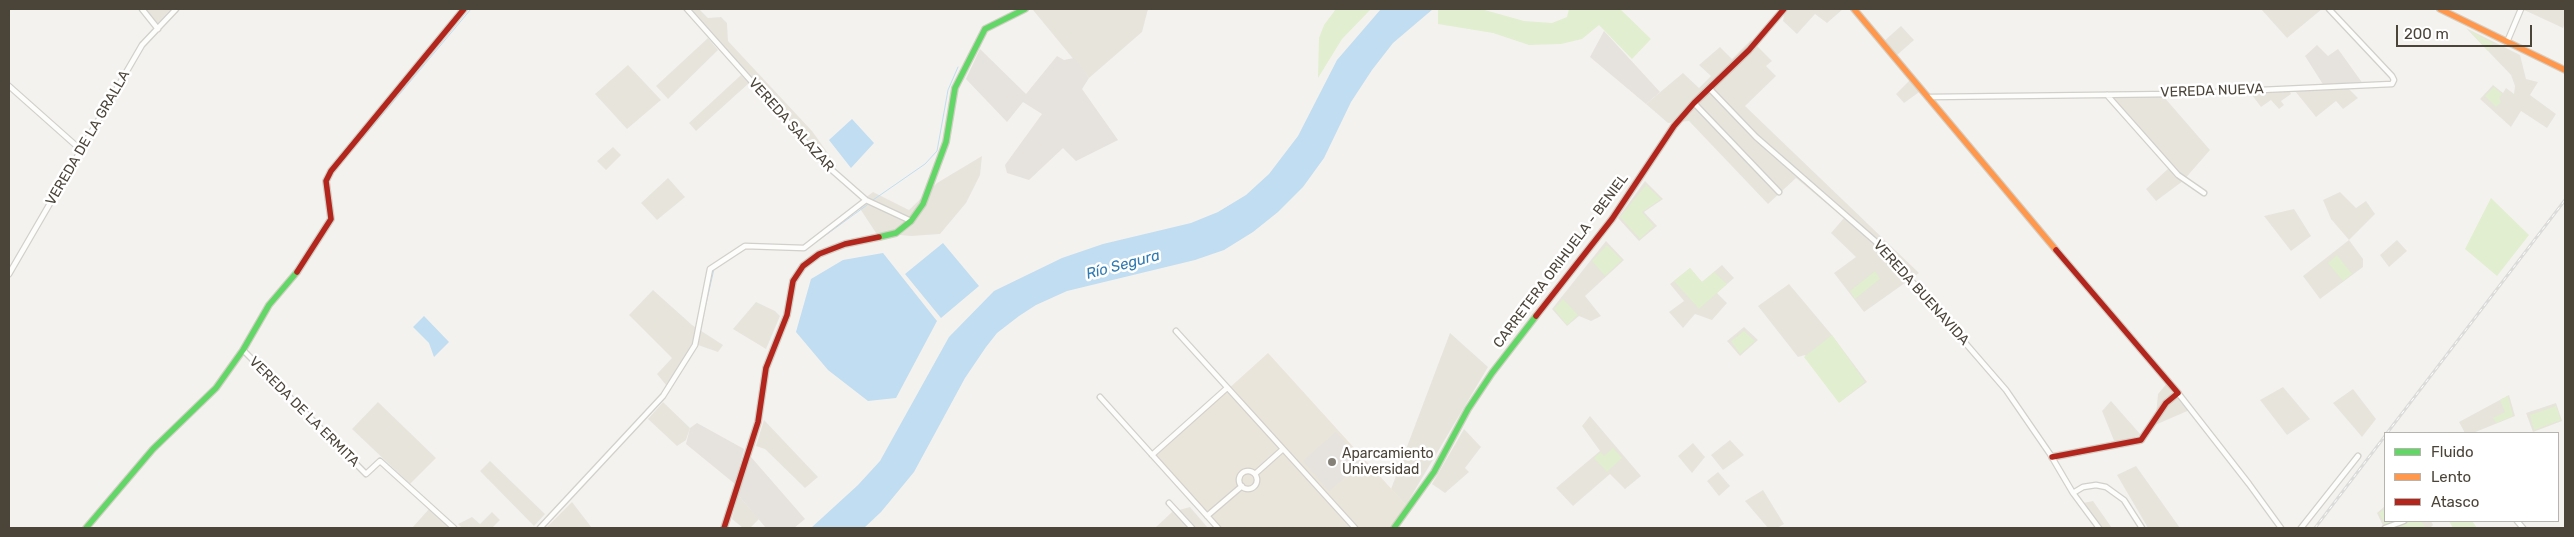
<!DOCTYPE html>
<html>
<head>
<meta charset="utf-8">
<style>
  body { margin:0 }
  #map { position:relative; width:2574px; height:537px; overflow:hidden; background:#f4f2ee; font-family:Rubik,sans-serif }
  canvas { display:block }
  .frame { position:absolute; inset:0; border:10px solid #4b4439; pointer-events:none }
  .legend { position:absolute; left:2384px; top:432px; width:175px; height:90px; box-sizing:border-box; background:#fff; border:1px solid #b7b4b0; margin:0; padding:6px 9px; list-style:none; font-size:15px; color:#4b4439 }
  .legend li { display:flex; align-items:center; gap:10px; height:25px }
  .legend b { width:25px; border:1px solid #b7b4b0 }
  .scale { position:absolute; left:2396px; top:25px; width:136px; height:22px; box-sizing:border-box; border:2px solid #4b4439; border-top:0; padding-left:6px; font-size:15px; line-height:18px; white-space:nowrap; color:#4b4439; -webkit-text-stroke:4px #fff; paint-order:stroke }
</style>
</head>
<body>
<div id="map">
<canvas width="2574" height="537"></canvas>
<div class="frame"></div>
<ul class="legend">
<li><b style="height:6px;background:#63d668"></b>Fluido</li>
<li><b style="height:6px;background:#ff974d"></b>Lento</li>
<li><b style="height:6px;background:#b3261e"></b>Atasco</li>
</ul>
<div class="scale">200 m</div>
</div>
<script>
const ctx = document.querySelector('canvas').getContext('2d');
ctx.lineJoin = 'round';
function paint(path, color) { ctx.fillStyle = color; ctx.fill(path, 'evenodd'); }
const toPath = rows => new Path2D(rows.map(r => 'M' + r).join(''));
function strokePath(path, color, width, dash) { ctx.strokeStyle = color; ctx.lineWidth = width; ctx.lineCap = dash ? 'butt' : 'round'; ctx.setLineDash(dash || []); ctx.stroke(path); }
function write(font, color, halo, rows, align = 'center') {
  ctx.font = font + ' Rubik,sans-serif'; ctx.lineWidth = 5; ctx.setLineDash([]); ctx.textBaseline = 'middle'; ctx.strokeStyle = halo; ctx.fillStyle = color; for (const [text, x, y, turn = 0] of rows) {
    ctx.save(); ctx.translate(x, y); ctx.rotate((+turn || 0) * Math.PI / 180); ctx.textAlign = isNaN(turn) ? turn : align; if (halo) ctx.strokeText(text, 0, 0); ctx.fillText(text, 0, 0); ctx.restore();
  }
}
const residential = toPath([
  [145,9,169,9,170,10,157,24],
  [689,9,699,9,708,18,721,17,727,23,728,41,812,131,837,166,833,168],
  [1036,9,1148,9,1142,32,1089,78,1033,10],
  [1785,9,1843,9,1827,23,1815,14,1797,34,1783,21],
  [2261,9,2322,9,2287,38],
  [2522,9,2565,9,2565,23,2563,28],
  [1901,26,1914,40,1896,56,1883,42],
  [2466,28,2520,55,2526,79,2538,82,2530,95,2556,114,2547,128,2521,111,2511,127,2480,99,2493,85,2503,93,2506,88,2514,94,2515,86,2511,75],
  [708,38,718,50,668,99,656,86],
  [1751,40,1772,61,1766,66,1776,76,1745,106,1919,273,1864,312,1834,273,1856,257,1831,233,1844,218,1796,178,1768,204,1689,121,1668,123,1646,104,1683,73,1699,88,1711,76,1699,65,1720,47,1732,59],
  [628,65,661,100,627,129,595,94],
  [741,75,749,83,696,131,689,123],
  [1913,77,1922,90,1904,103,1896,94],
  [2299,89,2349,89,2358,98,2343,109,2336,101,2316,117,2295,91],
  [2249,91,2290,92,2291,94,2281,101,2284,105,2279,109,2271,100,2261,107],
  [2106,96,2164,97,2210,150,2183,181,2156,201,2146,189,2169,168],
  [613,147,621,155,606,170,597,161],
  [982,156,980,175,966,203,940,234,911,236,876,233,857,204,873,192,909,210,937,183],
  [668,178,685,197,657,220,641,203],
  [1645,181,1663,199,1644,212,1657,226,1639,241,1618,218],
  [2340,192,2356,208,2366,201,2375,214,2349,240,2363,259,2363,267,2320,299,2303,276,2349,240,2331,219,2323,200],
  [2294,209,2311,236,2291,251,2264,216],
  [2397,240,2407,251,2389,267,2380,255],
  [1606,241,1624,260,1585,296,1601,316,1591,321,1579,316,1567,326,1552,309],
  [1722,265,1734,278,1717,293,1727,303,1712,320,1695,314,1683,328,1669,312,1684,301,1670,284,1690,268,1702,282],
  [1789,284,1831,334,1867,382,1840,402,1805,355,1798,357,1758,306],
  [653,290,692,325,723,345,718,352,698,345,666,385,657,374,672,358,629,315],
  [756,302,775,311,780,316,766,349,733,329],
  [1744,327,1758,340,1740,356,1727,341],
  [1450,333,1488,367,1406,505,1391,489],
  [2168,382,2192,409,2155,425,2158,394],
  [2283,387,2310,419,2287,435,2260,400],
  [2353,389,2376,419,2362,437,2333,403],
  [2509,395,2515,416,2473,433,2465,433,2459,422],
  [2111,401,2141,435,2115,443,2102,411],
  [378,402,436,458,410,484,352,429],
  [663,402,690,428,686,440,677,446,648,419],
  [2556,403,2562,421,2533,432,2526,413],
  [1590,416,1641,476,1625,489,1610,474,1573,506,1556,488,1600,451,1582,426],
  [764,420,818,477,805,488,765,449,756,446],
  [1464,429,1481,447,1465,468,1469,472,1445,493,1432,484],
  [1730,440,1744,455,1723,470,1711,455],
  [1693,443,1705,457,1692,473,1678,456],
  [490,461,545,514,534,526,480,471],
  [2136,466,2180,528,2148,528,2117,475],
  [1718,472,1730,486,1719,496,1707,481],
  [1763,490,1784,524,1777,528,1768,528,1745,501],
  [738,495,759,519,750,528,743,528,732,519],
  [2093,501,2112,528,2095,528,2078,504],
  [572,502,592,528,546,528],
  [2385,506,2385,521,2431,521,2433,525,2430,528,2384,528,2377,513],
  [1190,507,1208,528,1155,528,1172,512],
  [429,509,450,528,412,528],
  [492,512,500,520,492,528,462,528,458,524,472,517,480,524]
]);
const industrial = toPath([
  [1604,31,1660,92,1646,104,1590,57],
  [2317,45,2328,56,2338,49,2366,88,2326,89,2305,56],
  [980,49,1026,94,1057,56,1064,60,1074,58,1089,78,1082,89,1118,140,1076,161,1063,148,1029,180,1007,173,1005,165,1042,114,1023,102,1007,122,966,79],
  [697,423,744,449,735,484,686,444,690,428],
  [751,457,805,519,794,528,766,528,738,495]
]);
const education = toPath([
  [1268,353,1406,505,1391,528,1221,528,1155,455]
]);
const green = toPath([
  [1336,9,1371,9,1342,39,1318,78,1319,38,1324,25],
  [1441,9,1481,9,1524,21,1552,23,1567,17,1569,9,1620,9,1651,39,1632,59,1599,25,1582,39,1561,44,1529,45,1493,33,1438,24,1438,10],
  [2469,30,2493,43,2488,51],
  [2494,87,2502,94,2499,98,2501,102,2496,107,2485,96],
  [1646,185,1661,199,1642,212,1654,226,1640,239,1620,217],
  [2491,198,2529,235,2497,276,2465,249],
  [1607,245,1622,260,1605,276,1592,261],
  [2337,255,2352,274,2343,281,2328,263],
  [1690,268,1702,282,1714,272,1727,284,1699,309,1674,281],
  [1875,271,1880,279,1855,299,1850,291],
  [1563,299,1578,315,1567,325,1554,309],
  [1744,331,1755,341,1740,354,1731,341],
  [1832,335,1865,382,1839,403,1804,357],
  [2508,396,2513,416,2496,423,2493,418,2505,412,2500,400],
  [2556,406,2561,420,2534,430,2530,415],
  [1613,448,1622,458,1607,472,1594,458,1601,452,1604,456],
  [2385,509,2385,521,2421,521,2426,528,2387,528,2379,513],
  [2449,521,2472,521,2477,528,2453,528]
]);
const parking = toPath([
  [1336,432,1362,462,1329,491,1303,461]
]);
const water = toPath([
  [1381,9,1433,9,1393,43,1372,70,1351,102,1324,158,1303,187,1278,212,1253,232,1224,250,1195,260,1067,291,1036,305,1019,316,997,333,986,347,965,378,914,472,881,512,864,528,811,528,858,485,880,461,949,337,994,291,1062,258,1103,244,1191,223,1218,212,1246,195,1269,174,1298,136,1337,60],
  [852,119,874,143,851,168,829,140],
  [943,243,979,286,941,318,905,274],
  [883,253,937,321,896,398,868,401,828,370,796,332,811,279,843,260],
  [424,316,449,342,434,357,429,343,413,327]
]);
const stream = toPath([
  [362,139,471,9],
  [873,200,925,164,937,151,948,90,958,67],
  [808,248,867,205],
  [697,343,714,269],
  [686,363,696,347],
  [668,392,683,368]
]);
const street = toPath([
  [142,9,158,29],
  [687,9,825,164,866,200,911,221],
  [2507,42,2521,9],
  [9,86,81,150],
  [1709,88,1756,137,1875,241,1903,271,2006,390,2050,454,2073,493,2099,528],
  [2107,95,2178,175,2204,193],
  [1930,97,2173,94,2392,84,2394,80,2392,76,2329,9],
  [1694,103,1779,192],
  [9,274,142,45,176,9],
  [1176,331,1355,528],
  [243,350,366,474,380,461,454,528],
  [2178,393,2249,484,2281,528],
  [1100,397,1218,528],
  [1152,455,1227,388],
  '1239 480a9 9 0 1 1 18 0a9 9 0 1 1-18 0Z',
  [1255,474,1283,449],
  [2073,493,2083,487,2096,485,2106,487,2124,500,2142,528],
  [1169,503,1192,528],
  [1207,516,1242,486],
  [2517,521,2523,528],
  [540,528,663,396,695,345,710,269,745,246,804,248,866,200],
  [2301,528,2358,456],
  [2385,528,2404,521]
]);
const fast = toPath([
  [879,237,896,233,911,221,923,204,946,142,955,88,985,29,1025,9],
  [86,528,153,449,216,388,243,350,269,305,297,272],
  [1394,528,1434,472,1468,409,1492,373,1536,316]
]);
const slow = toPath([
  [1854,9,2056,250],
  [2440,9,2565,70]
]);
const jam = toPath([
  [297,272,331,219,326,181,331,171,464,9],
  [1536,316,1612,219,1674,126,1694,103,1749,50,1784,9],
  [2052,457,2141,440,2166,403,2178,393,2056,250],
  [724,528,758,422,766,368,787,315,793,281,803,266,819,254,845,244,879,237]
]);
const rail = toPath([
  [2387,433,2565,200],
  [2315,528,2385,436]
]);
const markers = [
  [1332,462,5,"#868178"]
];
const streetNames = [
  ["VEREDA NUEVA",2212,91,-2],
  ["VEREDA SALAZAR",791,125,48],
  ["VEREDA DE LA GRALLA",88,138,-60],
  ["CARRETERA ORIHUELA - BENIEL",1561,261,-53],
  ["VEREDA BUENAVIDA",1921,293,48],
  ["VEREDA DE LA ERMITA",304,412,45]
];
const poiNames = [
  ["Aparcamiento",1342,454],
  ["Universidad",1342,470]
];
const waterNames = [
  ["Río Segura",1123,265,-15]
];
paint(residential, '#e7e4dc');
paint(industrial, '#e6e2de');
paint(education, '#eae5da');
paint(green, '#e1eecf');
paint(parking, '#e6e3df');
paint(water, '#c0ddf1');
strokePath(stream, '#c0ddf1', 1);
strokePath(street, '#d2d0cb', 7);
strokePath(fast, '#d3cfc5', 8);
strokePath(slow, '#d3cfc5', 8);
strokePath(jam, '#d3cfc5', 8);
strokePath(street, '#fdfdfc', 4.5);
strokePath(fast, '#63d668', 5.5);
strokePath(slow, '#ff974d', 5.5);
strokePath(jam, '#b3261e', 5.5);
strokePath(rail, '#dbdbda', 3);
strokePath(rail, '#fff', 1, [4]);
for (const [x, y, r, color] of markers) { const dot = new Path2D(); dot.arc(x, y, r, 0, 2 * Math.PI); ctx.fillStyle = color; ctx.fill(dot); strokePath(dot, '#fff', 2); }
write('14px', '#4b4439', '#fff', streetNames);
write('14px', '#4b4439', '#fff', poiNames, 'left');
write('italic 15px', '#2e7ab2', '#fff', waterNames);
</script>
</body>
</html>
